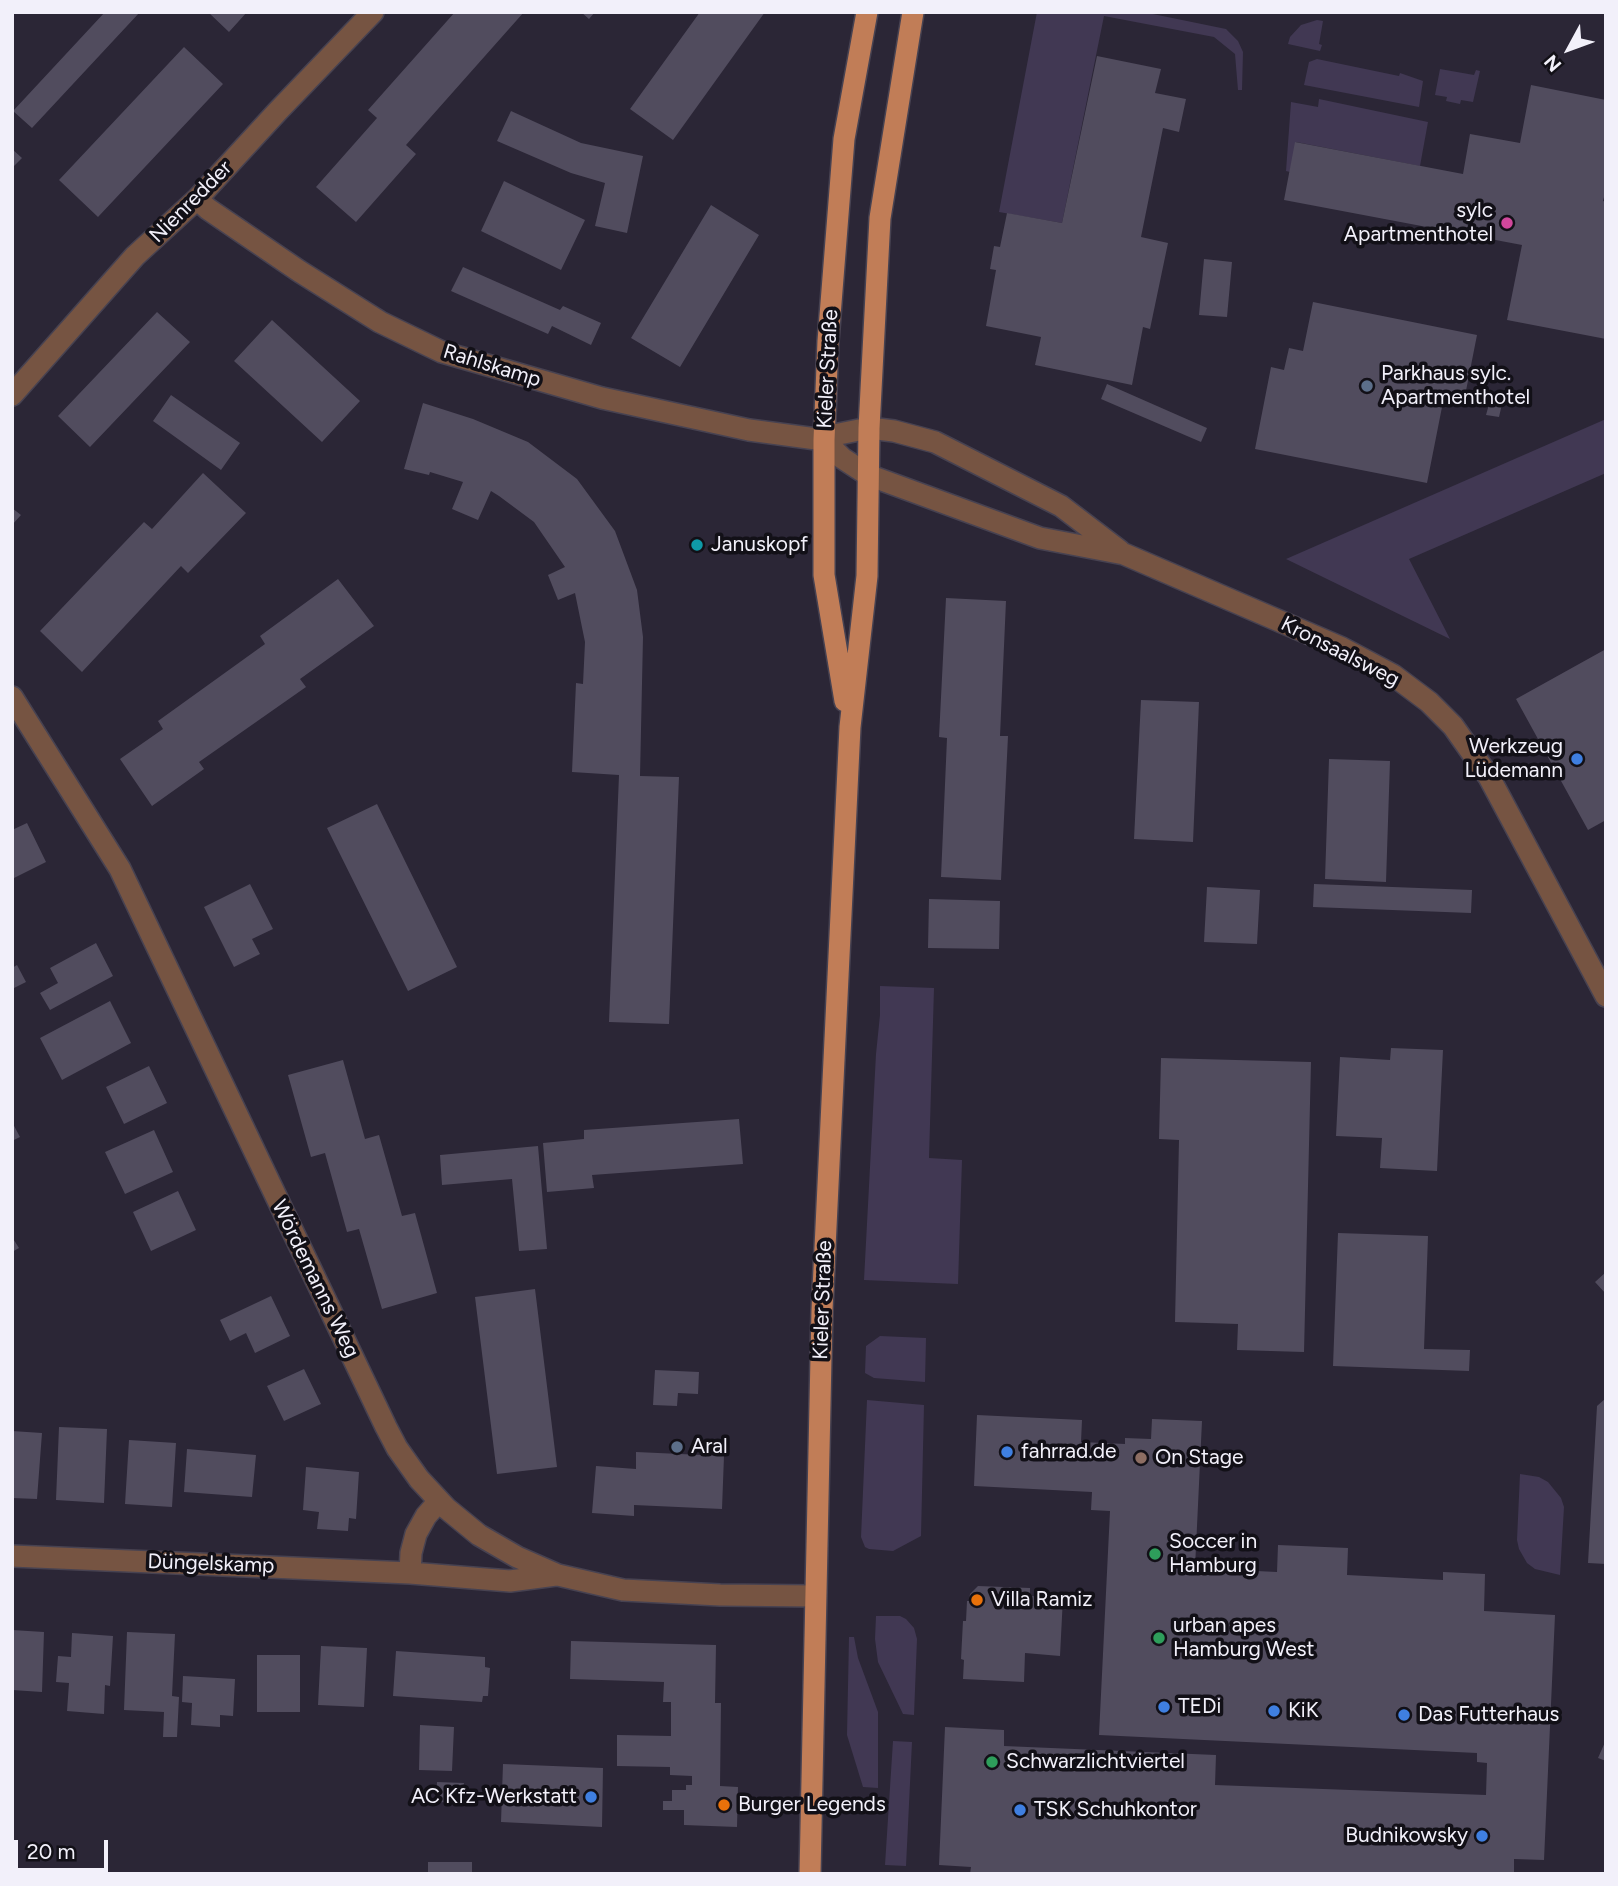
<!DOCTYPE html>
<html>
<head>
<meta charset="utf-8">
<style>
  body { margin:0 }
  #map { position:relative; width:1618px; height:1886px; overflow:hidden; background:#2b2636; font-family:Figtree,sans-serif }
  canvas { display:block }
  .frame { position:absolute; inset:0; border:14px solid #f2f0fa; pointer-events:none }
  .north { position:absolute; left:1534px; top:14px; width:70px; height:70px; -webkit-text-stroke:5px #121017; paint-order:stroke; rotate:229deg; font-size:19px; font-weight:700; line-height:28px; text-align:center; color:#f2f0fa }
  .north::after { content:''; display:block; margin:auto; width:24px; height:32px; background:#f2f0fa; clip-path:polygon(50% 0,100% 100%,50% 72%,0 100%) }
  .scale { position:absolute; left:14px; top:1840px; width:94px; height:32px; box-sizing:border-box; border:4px solid #f2f0fa; border-top:0; padding-left:9px; font-size:21px; line-height:24px; white-space:nowrap; color:#f2f0fa; -webkit-text-stroke:5px #121017; paint-order:stroke }
</style>
</head>
<body>
<div id="map">
<canvas width="1618" height="1886"></canvas>
<div class="frame"></div>
<div class="north">N</div>
<div class="scale">20 m</div>
</div>
<script>
const ctx = document.querySelector('canvas').getContext('2d');
ctx.lineJoin = 'round';
function paint(path, color) { ctx.fillStyle = color; ctx.fill(path, 'evenodd'); }
const toPath = rows => new Path2D(rows.map(r => 'M' + r).join(''));
function strokePath(path, color, width, dash) { ctx.strokeStyle = color; ctx.lineWidth = width; ctx.lineCap = dash ? 'butt' : 'round'; ctx.setLineDash(dash || []); ctx.stroke(path); }
function write(font, color, halo, rows, align = 'center') {
  ctx.font = font + ' Figtree,sans-serif'; ctx.lineWidth = 7; ctx.setLineDash([]); ctx.textBaseline = 'middle'; ctx.strokeStyle = halo; ctx.fillStyle = color; for (const [text, x, y, turn = 0] of rows) {
    ctx.save(); ctx.translate(x, y); ctx.rotate((+turn || 0) * Math.PI / 180); ctx.textAlign = isNaN(turn) ? turn : align; if (halo) ctx.strokeText(text, 0, 0); ctx.fillText(text, 0, 0); ctx.restore();
  }
}
const green = toPath([
  [1037,12,1143,12,1226,29,1238,41,1243,52,1242,90,1238,90,1235,54,1214,37,1104,16,1062,223,999,212],
  [1317,20,1323,21,1319,44,1322,45,1320,51,1288,44,1290,37,1301,25],
  [1317,59,1399,76,1400,73,1423,81,1419,107,1304,85,1309,62],
  [1440,69,1474,75,1476,70,1480,71,1473,102,1461,100,1460,104,1446,101,1447,97,1435,95],
  [1319,99,1428,122,1420,166,1296,142,1290,172,1286,171,1291,102,1318,107],
  [1606,419,1606,473,1409,559,1450,639,1286,559],
  [880,986,934,988,929,1158,962,1160,958,1284,864,1280,876,1054,880,1015],
  [880,1336,926,1338,925,1382,874,1378,865,1373,866,1346],
  [867,1400,924,1405,921,1536,893,1551,869,1549,865,1547,861,1537],
  [1520,1474,1539,1477,1548,1482,1561,1498,1564,1507,1560,1575,1535,1569,1527,1563,1519,1549,1517,1540],
  [876,1616,900,1616,906,1619,914,1628,917,1639,914,1715,903,1714,878,1662,875,1639],
  [849,1637,854,1637,858,1658,878,1712,878,1788,863,1787,847,1735],
  [893,1741,912,1742,906,1866,885,1865]
]);
const building = toPath([
  [105,12,140,12,32,128,13,111],
  [208,12,247,12,229,32],
  [455,12,524,12,406,145,416,154,356,222,316,187,377,118,368,110],
  [581,12,595,12,589,19],
  [700,12,765,12,673,140,630,109],
  [184,47,223,84,98,217,59,180],
  [1097,56,1161,69,1155,93,1186,99,1179,132,1163,128,1141,237,1168,243,1150,329,1143,327,1132,385,1035,365,1041,337,986,326,996,270,990,269,994,246,1000,247,1007,213,1062,223],
  [1531,85,1606,100,1606,189,1603,201,1606,202,1606,339,1507,320,1522,245,1284,200,1295,142,1463,174,1470,134,1520,143],
  [511,111,581,143,643,156,627,233,595,226,605,183,571,173,497,141],
  [12,149,22,158,12,168],
  [504,181,585,220,561,270,481,231],
  [711,205,759,235,680,367,631,338],
  [1204,259,1232,262,1227,317,1199,315],
  [463,267,560,310,563,306,601,323,591,345,552,326,548,334,451,291],
  [1313,302,1477,335,1463,406,1443,402,1427,483,1255,449,1271,367,1284,370,1289,348,1303,351],
  [157,312,190,342,90,447,58,416],
  [272,320,360,401,322,442,234,361],
  [1107,384,1207,428,1201,442,1101,399],
  [171,395,240,443,221,470,153,421],
  [1491,397,1503,400,1499,417,1486,415],
  [423,403,473,419,528,442,577,479,615,531,637,590,643,637,640,776,679,777,669,1024,609,1022,619,775,572,772,576,683,583,684,585,642,575,593,558,600,548,575,565,567,534,522,499,496,491,491,478,520,452,509,463,482,430,472,429,475,404,469],
  [203,473,246,513,188,573,181,566,82,672,40,631,144,522,152,529],
  [12,508,21,515,12,525],
  [338,579,374,626,300,679,306,687,199,762,204,769,152,806,120,759,163,729,158,721,265,644,260,636],
  [946,598,1006,601,1000,736,1008,736,1001,880,941,877,947,738,939,737],
  [1606,649,1606,820,1588,830,1516,699],
  [1141,700,1199,702,1193,842,1134,839],
  [1329,759,1390,761,1386,882,1325,879],
  [377,804,457,967,408,991,327,828],
  [27,823,46,862,12,879,12,830],
  [250,884,273,929,252,939,260,954,234,967,204,907],
  [1314,884,1472,890,1471,913,1313,907],
  [1207,887,1260,890,1257,944,1204,942],
  [929,899,1000,901,999,949,928,948],
  [96,943,113,976,50,1010,40,993,58,983,50,968],
  [17,965,26,982,12,989,12,968],
  [110,1001,131,1043,62,1080,40,1038],
  [1391,1048,1443,1050,1437,1171,1380,1168,1382,1138,1336,1136,1340,1057,1390,1060],
  [1161,1058,1311,1062,1304,1352,1237,1350,1238,1324,1175,1322,1179,1140,1159,1139],
  [343,1060,365,1139,379,1135,402,1216,415,1213,437,1293,382,1309,359,1229,347,1232,325,1153,311,1157,288,1075],
  [149,1066,167,1103,124,1124,106,1087],
  [739,1119,743,1164,592,1175,594,1188,547,1192,543,1143,584,1139,584,1130],
  [12,1122,20,1137,12,1141],
  [154,1130,173,1172,125,1194,105,1152],
  [538,1146,547,1249,519,1251,512,1179,442,1185,440,1155],
  [178,1191,196,1230,151,1251,133,1212],
  [1338,1233,1428,1236,1424,1349,1470,1350,1469,1371,1333,1366],
  [12,1237,19,1248,12,1252],
  [1606,1272,1606,1294,1595,1282],
  [535,1289,557,1467,497,1474,475,1297],
  [271,1296,290,1336,255,1353,246,1333,230,1341,220,1320],
  [304,1369,321,1404,284,1421,267,1386],
  [655,1370,699,1372,698,1394,678,1393,677,1406,653,1405],
  [1606,1398,1606,1564,1588,1563,1597,1406],
  [977,1415,1082,1420,1081,1442,1125,1444,1125,1438,1151,1439,1152,1419,1202,1421,1195,1568,1277,1572,1278,1545,1348,1548,1347,1575,1443,1580,1443,1572,1485,1574,1484,1611,1555,1615,1544,1860,1514,1859,1514,1874,970,1874,971,1867,939,1865,945,1727,1004,1730,1004,1746,1216,1755,1215,1785,1486,1795,1487,1763,1477,1762,1477,1753,1099,1735,1110,1511,1091,1510,1092,1492,974,1486],
  [59,1427,107,1429,104,1503,56,1500],
  [12,1431,42,1433,37,1499,12,1498],
  [129,1440,176,1443,172,1507,125,1504],
  [187,1449,256,1455,252,1497,184,1492],
  [636,1452,724,1456,722,1509,634,1505,634,1516,592,1513,596,1466,636,1469],
  [306,1467,359,1472,356,1519,349,1518,348,1531,317,1529,319,1512,303,1510],
  [978,1586,1030,1588,1030,1596,1063,1597,1060,1656,1025,1653,1024,1682,963,1679,964,1660,961,1659,963,1621,966,1621,967,1601,969,1601,970,1594],
  [12,1630,44,1632,42,1692,12,1690],
  [127,1632,175,1634,172,1696,179,1697,177,1737,163,1737,164,1712,124,1710],
  [72,1633,113,1636,110,1686,105,1685,104,1714,67,1711,69,1683,56,1682,58,1656,71,1657],
  [571,1641,716,1645,715,1703,721,1703,720,1786,738,1787,737,1827,684,1825,684,1810,663,1810,663,1801,672,1801,672,1790,686,1790,686,1785,692,1785,692,1776,670,1775,670,1767,617,1766,617,1735,671,1736,671,1702,663,1702,664,1682,570,1679],
  [321,1646,367,1648,364,1707,318,1705],
  [396,1651,485,1657,485,1667,490,1668,488,1696,483,1696,482,1702,393,1696],
  [257,1655,300,1655,300,1712,257,1712],
  [183,1676,235,1679,233,1716,220,1715,220,1727,191,1725,192,1703,182,1702],
  [420,1725,454,1727,452,1771,419,1770],
  [1606,1740,1606,1761,1598,1758],
  [503,1764,603,1768,602,1827,501,1822],
  [437,1782,464,1783,463,1803,436,1802],
  [428,1862,472,1862,472,1874,428,1874]
]);
const minor = toPath([
  [197,199,208,209,299,271,380,322,442,352,602,398,749,430,824,440],
  [12,395,135,256,197,199,277,112,373,12],
  [824,440,842,458,868,475,1040,538,1124,554,1342,648,1393,675,1429,702,1453,726,1489,777,1606,996],
  [824,440,839,434,869,428,894,431,935,442,1061,506,1120,551],
  [12,697,120,869,386,1427,397,1448,419,1479,446,1508,479,1535,517,1557,558,1575,623,1590,720,1595,815,1596],
  [12,1556,410,1573,510,1581,556,1575],
  [410,1573,411,1553,416,1534,426,1516,439,1501]
]);
const major = toPath([
  [845,701,824,575,824,440,828,341,844,139,867,12],
  [810,1874,822,1310,850,727,867,576,869,428,880,218,913,12]
]);
const markers = [
  [1507,223,7,"#d1479c"],
  [1367,386,7,"#5c6f8a"],
  [697,545,7,"#0f9aa8"],
  [1577,759,7,"#3f7fe0"],
  [677,1447,7,"#5c6f8a"],
  [1007,1452,7,"#3f7fe0"],
  [1141,1458,7,"#8d6e63"],
  [1155,1554,7,"#2e9e5b"],
  [977,1600,7,"#e8710a"],
  [1159,1638,7,"#2e9e5b"],
  [1164,1707,7,"#3f7fe0"],
  [1274,1711,7,"#3f7fe0"],
  [1404,1715,7,"#3f7fe0"],
  [992,1762,7,"#2e9e5b"],
  [591,1797,7,"#3f7fe0"],
  [724,1805,7,"#e8710a"],
  [1020,1810,7,"#3f7fe0"],
  [1482,1836,7,"#3f7fe0"]
];
const streetNames = [
  ["Nienredder",191,202,-45],
  ["Rahlskamp",492,366,17],
  ["Kieler Straße",828,369,-87],
  ["Kronsaalsweg",1340,652,27],
  ["Wördemanns Weg",315,1279,64],
  ["Kieler Straße",823,1300,-88],
  ["Düngelskamp",211,1564,2]
];
const poiNames = [
  ["sylc",1493,211,"right"],
  ["Apartmenthotel",1493,235,"right"],
  ["Parkhaus sylc.",1381,374],
  ["Apartmenthotel",1381,398],
  ["Januskopf",711,545],
  ["Werkzeug",1563,747,"right"],
  ["Lüdemann",1563,771,"right"],
  ["Aral",691,1447],
  ["fahrrad.de",1021,1452],
  ["On Stage",1155,1458],
  ["Soccer in",1169,1542],
  ["Hamburg",1169,1566],
  ["Villa Ramiz",991,1600],
  ["urban apes",1173,1626],
  ["Hamburg West",1173,1650],
  ["TEDi",1178,1707],
  ["KiK",1288,1711],
  ["Das Futterhaus",1418,1715],
  ["Schwarzlichtviertel",1006,1762],
  ["AC Kfz-Werkstatt",577,1797,"right"],
  ["Burger Legends",738,1805],
  ["TSK Schuhkontor",1034,1810],
  ["Budnikowsky",1468,1836,"right"]
];
paint(green, '#413853');
paint(building, '#514c5e');
strokePath(minor, '#474251', 24);
strokePath(major, '#474251', 24);
strokePath(minor, '#765442', 21);
strokePath(major, '#c17d57', 21);
for (const [x, y, r, color] of markers) { const dot = new Path2D(); dot.arc(x, y, r, 0, 2 * Math.PI); ctx.fillStyle = color; ctx.fill(dot); strokePath(dot, '#121017', 2.5); }
write('21px', '#f2f0fa', '#121017', streetNames);
write('21px', '#f2f0fa', '#121017', poiNames, 'left');
</script>
</body>
</html>
